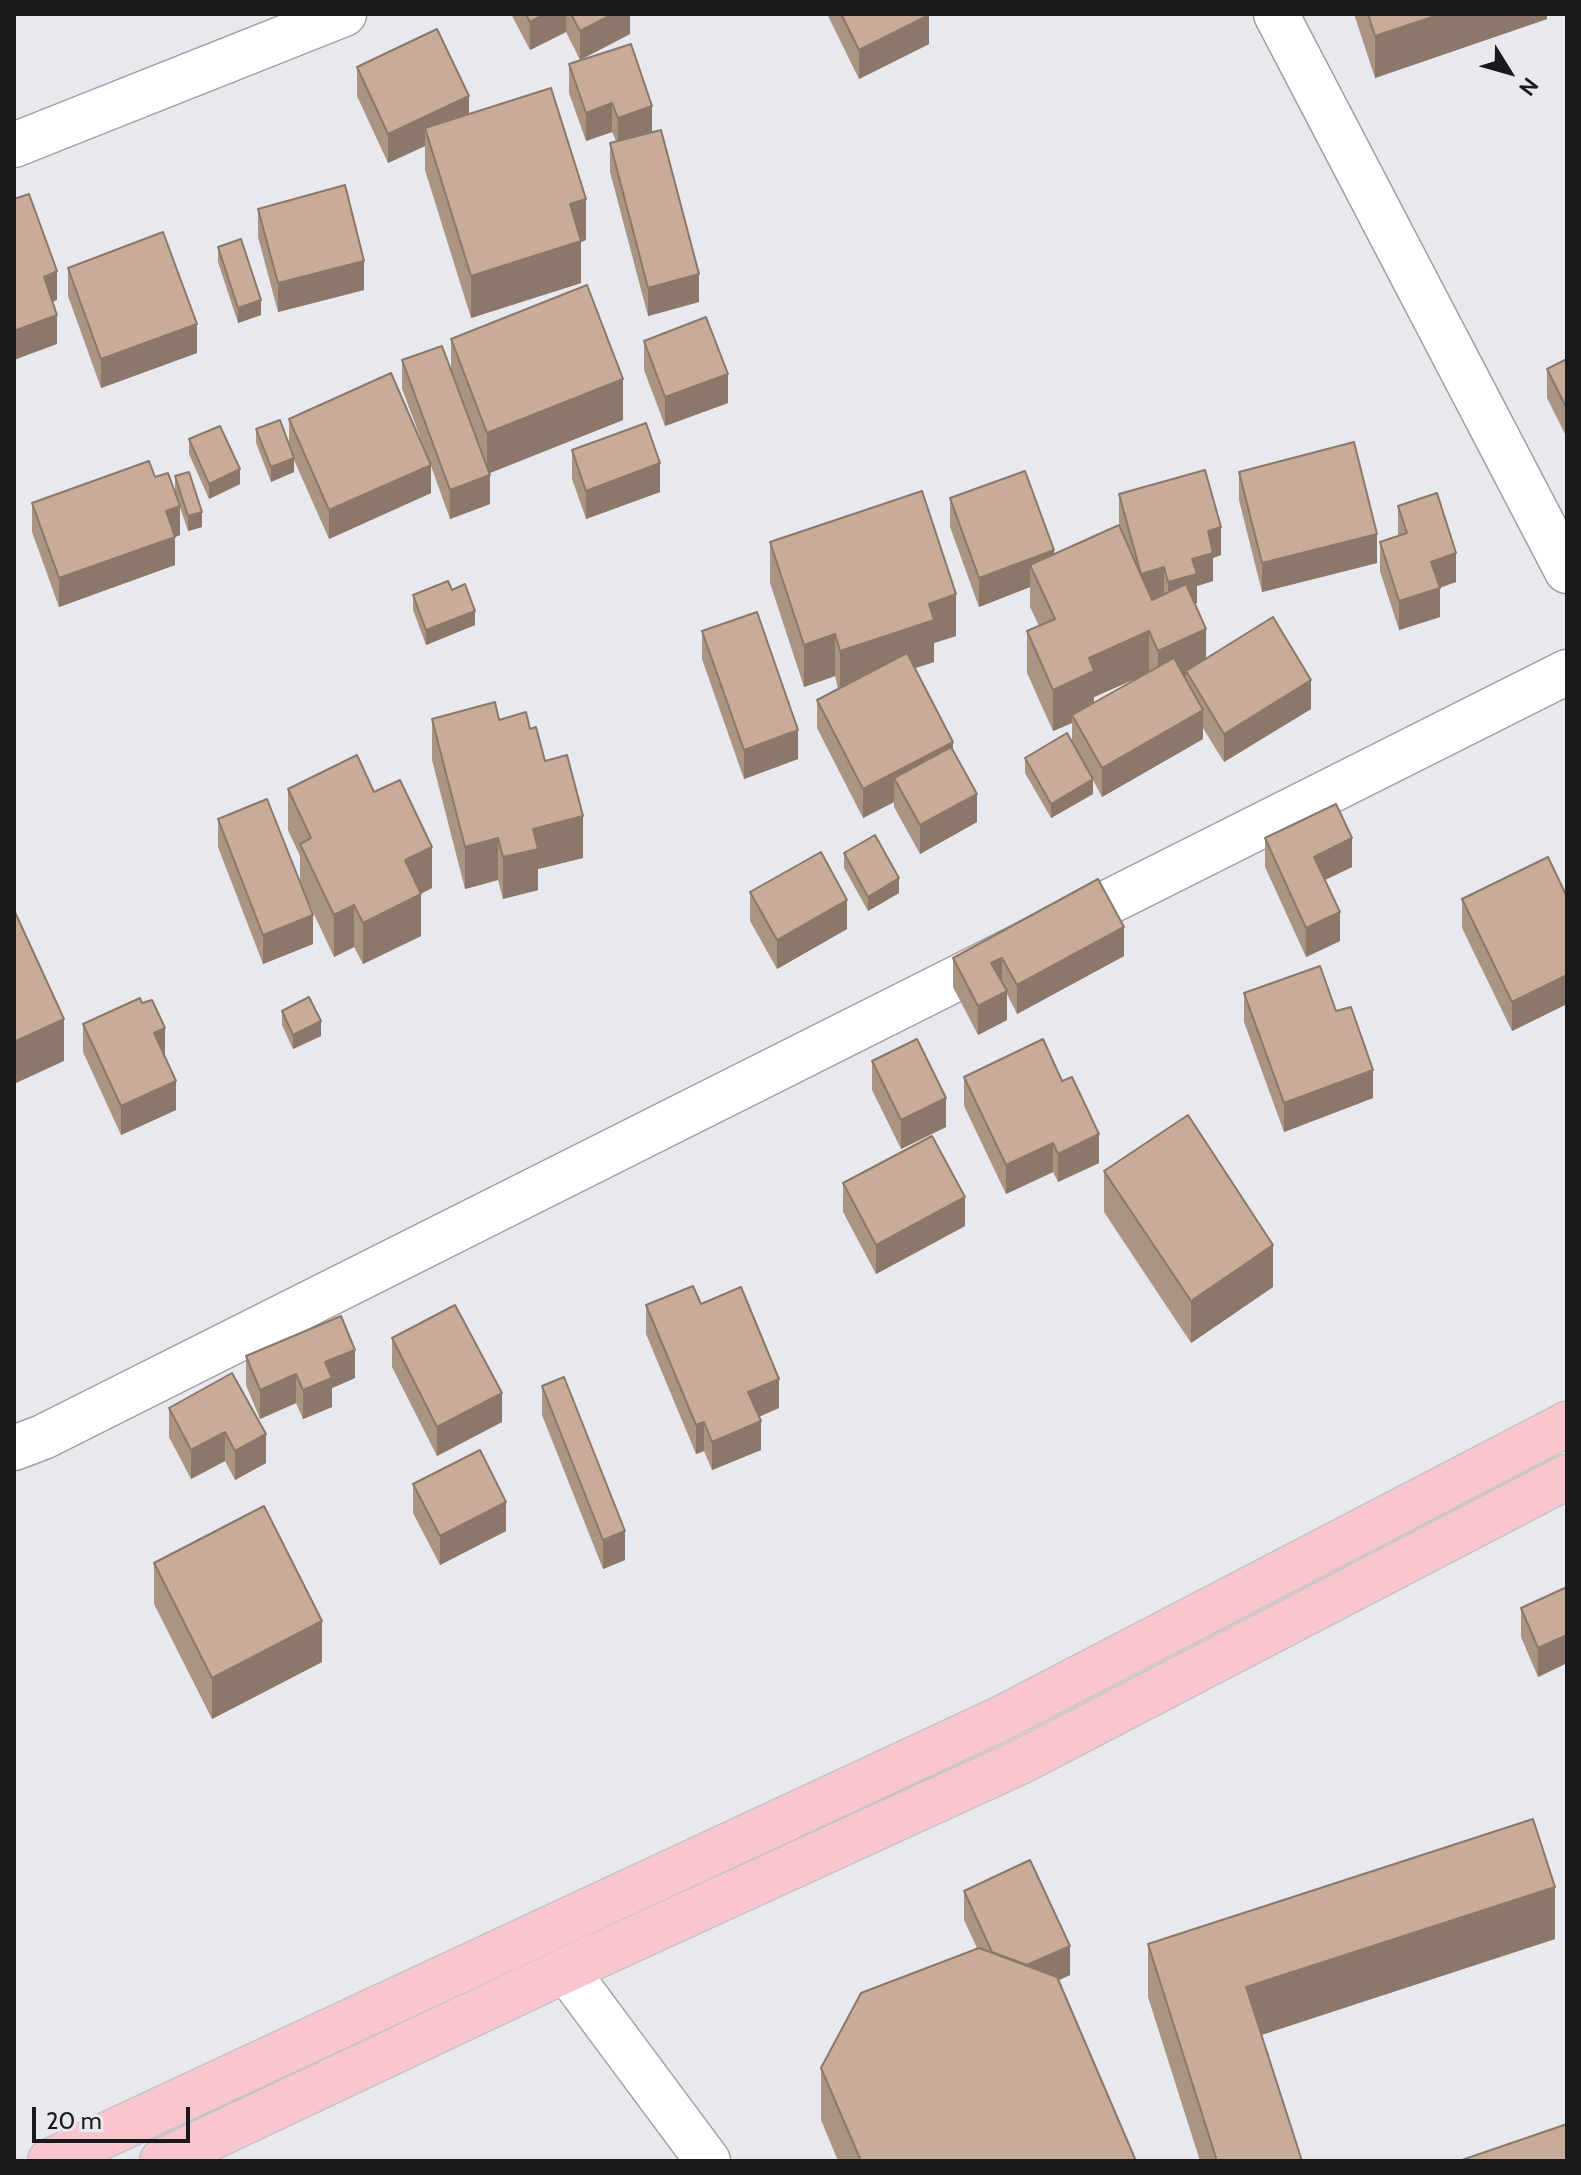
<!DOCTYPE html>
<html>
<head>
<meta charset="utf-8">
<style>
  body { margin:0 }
  #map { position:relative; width:1581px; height:2175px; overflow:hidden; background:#e8e9ee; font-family:Cabin,sans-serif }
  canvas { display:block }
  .frame { position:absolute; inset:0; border:16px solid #1a1a1c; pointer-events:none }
  .north { position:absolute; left:1469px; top:32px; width:80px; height:80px; -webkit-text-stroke:6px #e8e9ee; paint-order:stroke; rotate:127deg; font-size:22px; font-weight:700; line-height:32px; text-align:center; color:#1a1a1c }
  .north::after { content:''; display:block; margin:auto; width:28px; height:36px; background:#1a1a1c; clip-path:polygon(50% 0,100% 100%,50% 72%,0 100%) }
  .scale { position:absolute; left:32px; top:2107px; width:158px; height:36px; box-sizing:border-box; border:4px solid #1a1a1c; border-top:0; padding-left:10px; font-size:24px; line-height:28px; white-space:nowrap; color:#1a1a1c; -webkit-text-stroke:6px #e8e9ee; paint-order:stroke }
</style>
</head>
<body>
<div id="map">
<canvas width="1581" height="2175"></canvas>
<div class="frame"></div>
<div class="north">N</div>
<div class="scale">20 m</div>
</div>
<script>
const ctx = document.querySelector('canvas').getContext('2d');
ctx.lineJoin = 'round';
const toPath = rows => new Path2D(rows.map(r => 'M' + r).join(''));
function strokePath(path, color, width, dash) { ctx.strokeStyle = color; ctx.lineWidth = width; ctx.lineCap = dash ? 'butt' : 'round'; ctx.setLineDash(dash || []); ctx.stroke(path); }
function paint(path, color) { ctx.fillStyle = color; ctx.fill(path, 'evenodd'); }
const minor = toPath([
  [1276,14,1567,571],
  [14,145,344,14],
  [14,1448,43,1437,1567,672],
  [566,1970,708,2161]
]);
const major = toPath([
  [50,2161,1002,1718,1567,1424],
  [162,2161,566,1970,1022,1761,1567,1477]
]);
const wall = toPath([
  [511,14,630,14,630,34,580,60,566,32,530,50],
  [827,14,928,14,929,44,859,79],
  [1354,14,1547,14,1547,19,1375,78],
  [569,64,652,132,699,302,648,316,610,172,610,143,616,141,612,132,586,141,569,93],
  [357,67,469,114,586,240,581,242,581,283,471,318,425,170,425,146,388,163,357,96],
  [258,209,364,290,278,312,258,237],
  [218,247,261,315,238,323,218,262],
  [68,268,197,353,101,388,68,296],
  [451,339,623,420,490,473,490,504,450,519,431,466,431,493,329,539,294,460,294,472,271,482,256,443,256,429,289,444,289,419,427,455,402,389,402,360,451,370],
  [644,341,728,403,665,426,644,370],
  [1567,359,1567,438,1547,398,1547,369],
  [189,439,240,484,209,499,189,454],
  [572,450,660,492,586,519,572,479],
  [1239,472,1377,563,1262,592,1239,500],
  [175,476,202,527,188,531,180,507,180,535,175,537,175,565,59,607,32,532,32,503,155,477,179,503,175,491],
  [1119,494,1221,555,1213,558,1213,581,1197,586,1197,603,1195,604,1206,659,1311,709,1224,762,1203,728,1203,739,1102,797,1093,780,1093,794,1051,818,1025,773,1025,758,1072,742,1072,723,1053,731,1027,673,1027,631,1039,626,1030,607,1030,587,979,607,950,527,950,498,1054,555,1121,529,1119,523],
  [1139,677,1094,703,1094,697],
  [1398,506,1456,582,1440,588,1440,617,1399,630,1380,571,1380,542,1398,536],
  [770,542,956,636,934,643,934,662,915,668,953,751,977,822,920,854,894,807,894,802,863,818,817,728,817,700,838,689,835,676,804,687,770,583],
  [452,590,475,625,426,645,413,610,413,595],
  [702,631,798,759,744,779,702,659],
  [432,719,499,720,530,729,545,761,583,858,538,869,538,890,503,899,498,880,465,889,432,760],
  [288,789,374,792,432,888,421,894,421,936,363,964,354,947,334,957,306,897,313,944,263,964,218,847,218,819,300,883,300,856,288,830],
  [1265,838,1352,867,1325,880,1340,941,1306,957,1265,867],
  [844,853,899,893,868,911,844,868],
  [750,892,847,929,777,969,750,921],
  [1567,897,1567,1004,1512,1031,1462,928,1462,899],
  [1124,956,1017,1014,1007,994,1007,1020,978,1035,953,987,953,958],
  [1244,993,1336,1011,1373,1098,1284,1132,1244,1022],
  [282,1011,321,1036,293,1049,282,1025],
  [83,1024,165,1057,176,1110,121,1135,83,1052],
  [872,1061,946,1127,901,1149,872,1090],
  [964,1077,1099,1163,1058,1182,1053,1172,1006,1194,964,1106],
  [1104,1171,1273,1287,1191,1343,1104,1212],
  [843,1183,965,1226,876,1274,843,1212],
  [701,1304,779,1408,759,1417,761,1450,712,1470,704,1451,696,1454,646,1334,646,1305],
  [392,1338,502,1422,437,1456,392,1367],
  [246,1356,355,1378,332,1388,332,1407,303,1419,296,1403,260,1419,246,1385],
  [232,1373,266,1463,235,1480,225,1461,191,1479,169,1437,169,1408],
  [542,1386,625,1560,603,1569,542,1415],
  [413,1484,506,1531,440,1565,413,1513],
  [154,1563,322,1662,212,1719,154,1604],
  [1567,1587,1567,1663,1538,1677,1521,1637,1521,1608],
  [964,1891,1070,1975,1059,1980,1136,2161,838,2161,821,2120,821,2068,977,1948,964,1920],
  [1566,1913,1567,1913,1567,1969,1566,1966],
  [1555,1939,1261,2035,1302,2161,1200,2161,1148,1997,1148,1944]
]);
const shadedWall = toPath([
  [545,14,566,14,566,32,530,50,530,22],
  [613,14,630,14,630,34,580,60,580,31],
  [1441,14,1547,14,1547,19,1375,78,1375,36],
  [929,15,929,44,859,79,859,50],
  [469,96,469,125,425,128,425,146,388,163,388,134],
  [612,103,612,132,586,141,586,113],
  [652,106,652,135,618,147,618,118],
  [586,199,586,240,581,242,581,283,471,318,471,276,570,204],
  [364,261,364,290,278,312,278,283],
  [57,271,57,300,44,306,44,277],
  [699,274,699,302,648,316,648,288],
  [261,300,261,315,238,323,238,308],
  [57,315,57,344,14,360,14,331],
  [197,324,197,353,101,388,101,359],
  [728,374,728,403,665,426,665,397],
  [623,379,623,420,487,474,487,433],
  [294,458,294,472,271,482,271,467],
  [660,463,660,492,586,519,586,491],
  [431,465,431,493,329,539,329,510],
  [240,469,240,484,209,499,209,484],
  [490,475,490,504,450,519,450,490],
  [180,506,180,535,175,537,175,565,59,607,59,578,166,511],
  [202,512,202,527,188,531,188,516],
  [1221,527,1221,555,1213,558,1213,581,1197,586,1197,603,1168,611,1168,582,1208,531],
  [1377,534,1377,563,1262,592,1262,563],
  [1054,550,1054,579,1030,565,1030,587,979,607,979,578],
  [1456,553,1456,582,1431,590,1431,562],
  [1164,567,1164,596,1141,603,1141,574],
  [1440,588,1440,617,1399,630,1399,601],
  [956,594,956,636,934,643,934,662,840,693,840,651,929,604],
  [475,611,475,625,426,645,426,630],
  [1206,629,1206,670,1186,671,1186,680,1158,693,1158,651],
  [1149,631,1149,673,1094,697,1094,713,1072,715,1072,723,1053,731,1053,690,1089,658],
  [835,634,835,676,804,687,804,645],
  [1311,680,1311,709,1224,762,1224,734],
  [1203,710,1203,739,1102,797,1102,768],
  [798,730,798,759,744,779,744,750],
  [953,742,953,771,894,778,894,802,863,818,863,789],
  [1093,779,1093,794,1051,818,1051,804],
  [977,794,977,822,920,854,920,825],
  [583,816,583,858,538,869,538,890,503,899,503,857,533,829],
  [498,838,498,880,465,889,465,847],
  [1352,838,1352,867,1314,885,1314,857],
  [432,847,432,888,405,901,405,860],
  [899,878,899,893,868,911,868,897],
  [421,894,421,936,363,964,363,923],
  [847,900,847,929,777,969,777,940],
  [354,905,354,947,334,957,334,915],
  [1340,912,1340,941,1306,957,1306,928],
  [313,915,313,944,263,964,263,935],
  [1124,927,1124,956,1017,1014,1017,985],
  [1002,958,1002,986,991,963],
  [1567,975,1567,1004,1512,1031,1512,1002],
  [1007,991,1007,1020,978,1035,978,1006],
  [64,1019,64,1061,14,1084,14,1042],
  [321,1021,321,1036,293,1049,293,1035],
  [165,1028,165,1057,154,1033],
  [1373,1070,1373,1098,1284,1132,1284,1103],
  [176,1081,176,1110,121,1135,121,1106],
  [946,1098,946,1127,901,1149,901,1120],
  [1099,1134,1099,1163,1058,1182,1058,1154],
  [1053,1143,1053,1172,1006,1194,1006,1165],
  [965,1197,965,1226,876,1274,876,1245],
  [1273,1245,1273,1287,1191,1343,1191,1301],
  [355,1350,355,1378,332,1388,332,1407,303,1419,303,1390,325,1362],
  [296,1374,296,1403,260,1419,260,1390],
  [779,1379,779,1408,748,1421,748,1392],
  [502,1393,502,1422,437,1456,437,1427],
  [761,1421,761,1450,712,1470,712,1442],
  [704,1422,704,1451,696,1454,696,1425],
  [225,1432,225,1461,191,1479,191,1450],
  [266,1434,266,1463,235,1480,235,1451],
  [506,1502,506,1531,440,1565,440,1536],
  [625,1531,625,1560,603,1569,603,1540],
  [322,1621,322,1662,212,1719,212,1678],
  [1567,1635,1567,1663,1538,1677,1538,1648],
  [1555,1887,1555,1939,1246,2040,1246,1987],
  [1070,1946,1070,1975,1003,2006,1003,1977]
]);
const building = toPath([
  [526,14,545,14,530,22,526,14],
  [571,14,613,14,580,31,571,14],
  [841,14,928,14,929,15,859,50,841,14],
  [1368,14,1441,14,1375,36,1368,14],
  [437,29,469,96,388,134,357,67,437,29],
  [631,44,652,106,618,118,612,103,586,113,569,64,631,44],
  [551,88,586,199,570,204,581,241,471,276,425,128,551,88],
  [661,130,699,274,648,288,610,143,661,130],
  [345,185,364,261,278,283,258,209,345,185],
  [29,194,57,271,44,277,57,315,14,331,14,199,29,194],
  [163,232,197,324,101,359,68,268,163,232],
  [241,239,261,300,238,308,218,247,241,239],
  [587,285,623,379,487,433,451,339,587,285],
  [706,317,728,374,665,397,644,341,706,317],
  [442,346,490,475,450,490,402,360,442,346],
  [1567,359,1567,409,1547,369,1567,359],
  [391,373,431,465,329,510,289,419,391,373],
  [280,420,294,458,271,467,256,429,280,420],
  [646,423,660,463,586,491,572,450,646,423],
  [220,426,240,469,209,484,189,439,220,426],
  [1354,442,1377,534,1262,563,1239,472,1354,442],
  [149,461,155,477,168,473,180,506,166,511,175,537,59,578,32,503,149,461],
  [1205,470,1221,527,1208,531,1213,553,1192,559,1197,574,1168,582,1164,567,1141,574,1119,494,1205,470],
  [1025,471,1054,550,979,578,950,498,1025,471],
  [189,472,202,512,188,516,175,476,189,472],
  [922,491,956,594,929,604,934,620,840,651,835,634,804,645,770,542,922,491],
  [1437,493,1456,553,1431,562,1440,588,1399,601,1380,542,1407,533,1398,506,1437,493],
  [1119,525,1152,600,1186,584,1206,629,1158,651,1149,631,1089,658,1094,671,1053,690,1027,631,1055,619,1030,565,1119,525],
  [448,581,452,590,465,584,475,611,426,630,413,595,448,581],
  [757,612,798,730,744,750,702,631,757,612],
  [1273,617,1311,680,1224,734,1186,671,1273,617],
  [907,653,953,742,863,789,817,700,907,653],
  [1174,658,1203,710,1102,768,1072,715,1174,658],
  [495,702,499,720,526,712,530,729,536,727,545,761,567,755,583,816,533,829,538,849,503,857,498,838,465,847,432,719,495,702],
  [1067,733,1093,779,1051,804,1025,758,1067,733],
  [951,747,977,794,920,825,894,778,951,747],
  [357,755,374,792,400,780,432,847,405,860,421,894,363,923,354,905,334,915,300,844,311,838,288,789,357,755],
  [267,799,313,915,263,935,218,819,267,799],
  [1336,804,1352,838,1314,857,1340,912,1306,928,1265,838,1336,804],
  [875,835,899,878,868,897,844,853,875,835],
  [821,852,847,900,777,940,750,892,821,852],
  [1548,857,1567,897,1567,975,1512,1002,1462,899,1548,857],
  [1098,879,1124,927,1017,985,1002,958,991,963,1007,991,978,1006,953,958,1098,879],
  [14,910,64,1019,14,1042,14,910],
  [1320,966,1336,1011,1351,1007,1373,1070,1284,1103,1244,993,1320,966],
  [309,997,321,1021,293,1035,282,1011,309,997],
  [140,998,142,1003,152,1000,165,1028,154,1033,176,1081,121,1106,83,1024,140,998],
  [917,1039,946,1098,901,1120,872,1061,917,1039],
  [1043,1039,1062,1081,1072,1077,1099,1134,1058,1154,1053,1143,1006,1165,964,1077,1043,1039],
  [1188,1115,1273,1245,1191,1301,1104,1171,1188,1115],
  [932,1136,965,1197,876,1245,843,1183,932,1136],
  [693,1286,701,1304,741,1287,779,1379,748,1392,761,1421,712,1442,704,1422,696,1425,646,1305,693,1286],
  [455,1305,502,1393,437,1427,392,1338,455,1305],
  [341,1316,355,1350,325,1362,332,1378,303,1390,296,1374,260,1390,246,1356,341,1316],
  [232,1373,266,1434,235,1451,225,1432,191,1450,169,1408,232,1373],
  [564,1377,625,1531,603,1540,542,1386,564,1377],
  [480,1450,506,1502,440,1536,413,1484,480,1450],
  [264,1506,322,1621,212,1678,154,1563,264,1506],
  [1567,1587,1567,1635,1538,1648,1521,1608,1567,1587],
  [1533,1819,1555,1887,1246,1987,1302,2161,1217,2161,1148,1944,1533,1819],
  [1030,1860,1070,1946,1027,1965,992,1952,964,1891,1030,1860],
  [979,1948,1057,1977,1136,2161,861,2161,821,2068,861,1993,979,1948],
  [1567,2124,1567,2161,1459,2161,1567,2124]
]);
strokePath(minor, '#9fa0a5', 47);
strokePath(major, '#c3c3c4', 47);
strokePath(minor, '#fff', 44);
strokePath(major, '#f9c6cd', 44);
paint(wall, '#ac9482');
paint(shadedWall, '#8c786a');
paint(building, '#c8ac97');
strokePath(building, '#8c786a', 2);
</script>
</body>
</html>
